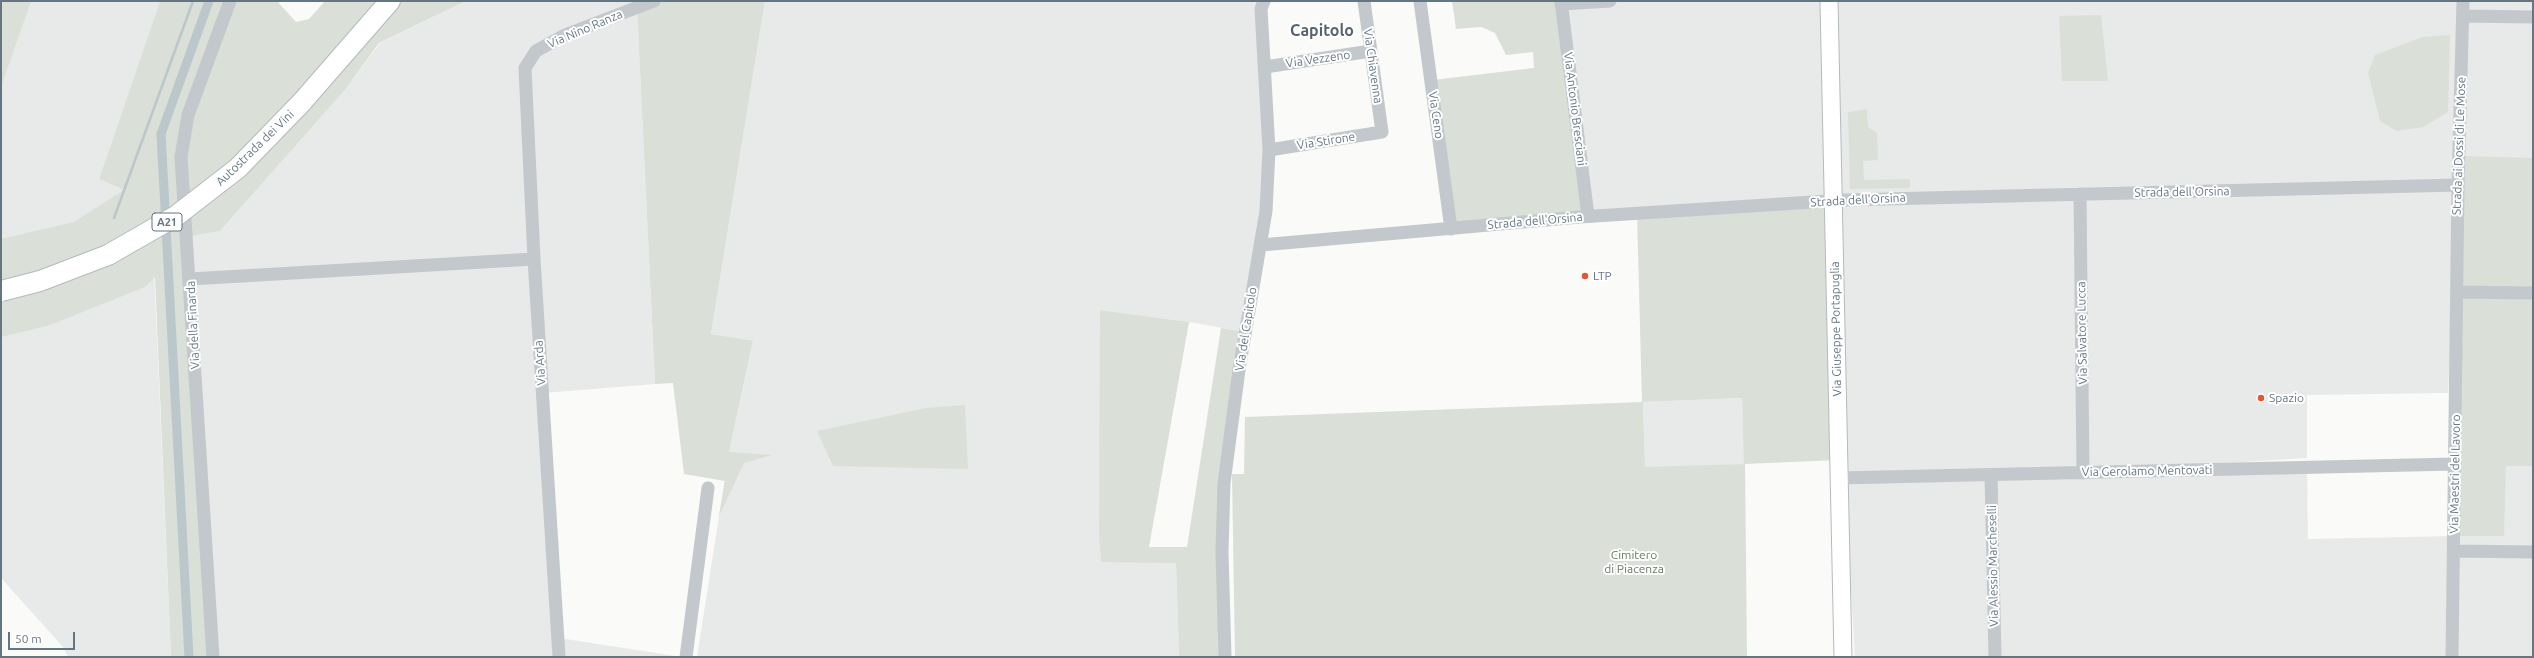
<!DOCTYPE html>
<html>
<head>
<meta charset="utf-8">
<style>
  body { margin:0 }
  #map { position:relative; width:2534px; height:658px; overflow:hidden; background:#fafaf8; font-family:Ubuntu,sans-serif }
  canvas { display:block }
  .frame { position:absolute; inset:0; border:2px solid #657683; pointer-events:none }
  .scale { position:absolute; left:8px; top:632px; width:67px; height:18px; box-sizing:border-box; border:2px solid #657683; border-top:0; padding-left:5px; font-size:12px; line-height:14px; white-space:nowrap; color:#657683; -webkit-text-stroke:3px #fff; paint-order:stroke }
</style>
</head>
<body>
<div id="map">
<canvas width="2534" height="658"></canvas>
<div class="frame"></div>
<div class="scale">50 m</div>
</div>
<script>
const ctx = document.querySelector('canvas').getContext('2d');
ctx.lineJoin = 'round';
function paint(path, color) { ctx.fillStyle = color; ctx.fill(path, 'evenodd'); }
const toPath = rows => new Path2D(rows.map(r => 'M' + r).join(''));
function strokePath(path, color, width, dash) { ctx.strokeStyle = color; ctx.lineWidth = width; ctx.lineCap = dash ? 'butt' : 'round'; ctx.setLineDash(dash || []); ctx.stroke(path); }
function write(font, color, halo, rows, align = 'center') {
  ctx.font = font + ' Ubuntu,sans-serif'; ctx.lineWidth = 4; ctx.setLineDash([]); ctx.textBaseline = 'middle'; ctx.strokeStyle = halo; ctx.fillStyle = color; for (const [text, x, y, turn = 0] of rows) {
    ctx.save(); ctx.translate(x, y); ctx.rotate((+turn || 0) * Math.PI / 180); ctx.textAlign = isNaN(turn) ? turn : align; if (halo) ctx.strokeText(text, 0, 0); ctx.fillText(text, 0, 0); ctx.restore();
  }
}
const built = toPath([
  [1,1,160,1,99,179,135,195,153,246,171,657,68,657,63,647,1,578],
  [466,1,650,1,637,8,655,384,543,393,559,638,682,657,219,657,192,236,220,231,345,90,380,43],
  [765,1,1257,1,1262,9,1268,151,1245,332,1189,322,1100,310,1101,562,1176,562,1179,657,697,657,729,452,753,342,711,334],
  [1561,1,2533,1,2533,657,1855,657,1844,477,1840,201,1588,217],
  [2458,199,2455,536,2308,539,2307,470,2083,472,2307,458,2307,395,2448,393],
  [1742,398,1745,464,1645,468,1643,402]
]);
const green = toPath([
  [1,1,31,1,1,87],
  [160,1,277,1,296,22,309,19,325,1,466,1,379,43,345,90,220,231,192,236,219,657,171,657,155,277,145,287,50,325,1,337,1,239,74,222,124,190,99,179],
  [650,1,765,1,711,334,753,341,729,452,772,455,744,463,719,516,725,481,684,474,673,383,655,384,637,8],
  [1452,1,1561,1,1588,216,1451,229,1433,80,1534,68,1533,52,1506,55,1495,33,1481,27,1456,29],
  [2101,15,2108,81,2062,81,2059,16],
  [2450,35,2448,112,2423,127,2397,131,2380,121,2368,73,2375,55,2423,37],
  [1867,109,1868,127,1877,133,1878,160,1863,161,1864,180,1910,179,1910,188,1850,189,1848,112],
  [2460,156,2533,158,2533,466,2506,466,2504,536,2455,536],
  [1832,201,1838,460,1745,464,1747,657,1235,657,1232,474,1244,474,1245,417,1642,402,1637,213],
  [1742,398,1744,464,1645,467,1643,402],
  [1100,310,1189,322,1149,547,1187,547,1221,328,1245,332,1219,548,1220,657,1179,657,1176,563,1101,562,1099,533],
  [965,405,968,469,833,466,817,431,926,408]
]);
const stream = toPath([
  [114,218,193,1]
]);
const canal = toPath([
  [189,657,161,134,209,1]
]);
const minor = toPath([
  [1420,1,1451,229],
  [1561,1,1588,216],
  [1561,4,1610,1],
  [2463,16,2533,17],
  [1265,67,1371,51],
  [1269,150,1382,132,1364,1],
  [2080,194,2083,473],
  [1261,245,1580,217,1844,200,2458,185],
  [190,279,534,259],
  [2457,292,2533,293],
  [1991,475,1995,657],
  [1839,478,2455,464],
  [2454,551,2533,552],
  [213,657,181,157,188,115,230,1],
  [559,657,534,259,525,68,536,51,565,35,654,1],
  [686,657,708,488],
  [1225,657,1222,552,1224,483,1239,370,1266,211,1269,150,1261,9,1264,1],
  [2452,657,2458,185,2463,1]
]);
const major = toPath([
  [1829,1,1843,657]
]);
const highway = toPath([
  [302,102,390,1]
]);
const highwayBridge = toPath([
  [1,291,40,281,108,255,176,216,238,168,302,102]
]);
const markers = [
  [1585,276,4,"#e4572e"],
  [2261,398,4,"#e4572e"]
];
const shields = [
  [167,222,30]
];
const shieldNames = [
  ["A21",167,222]
];
const streetNames = [
  ["Via Nino Ranza",585,29,-23],
  ["Via Vezzeno",1318,59,-8],
  ["Via Chiavenna",1373,66,82],
  ["Via Antonio Bresciani",1575,109,83],
  ["Via Ceno",1436,115,82],
  ["Via Stirone",1326,141,-9],
  ["Strada ai Dossi di Le Mose",2459,146,-88],
  ["Autostrada dei Vini",255,148,-44],
  ["Strada dell'Orsina",2182,192,-1],
  ["Strada dell'Orsina",1858,200,-3],
  ["Strada dell'Orsina",1535,221,-5],
  ["Via della Finarda",193,325,-93],
  ["Via del Capitolo",1246,329,-81],
  ["Via Giuseppe Portapuglia",1836,329,-91],
  ["Via Salvatore Lucca",2082,333,-91],
  ["Via Arda",540,363,-94],
  ["Via Gerolamo Mentovati",2147,471,-1],
  ["Via Maestri del Lavoro",2455,474,-89],
  ["Via Alessio Marcheselli",1993,566,-91]
];
const poiNames = [
  ["LTP",1593,276],
  ["Spazio",2269,398]
];
const parkNames = [
  ["Cimitero",1634,555],
  ["di Piacenza",1634,569]
];
const districtNames = [
  ["Capitolo",1322,31]
];
paint(built, '#e8e9e9');
paint(green, '#dadfd7');
strokePath(stream, '#bbc7cb', 2.5);
strokePath(canal, '#bbc7cb', 9);
strokePath(major, '#b5babe', 19);
strokePath(highway, '#b4b9bd', 22);
strokePath(minor, '#c3c8cc', 13);
strokePath(major, '#fff', 17);
strokePath(highway, '#fff', 20);
strokePath(highwayBridge, '#b4b9bd', 22, []);
strokePath(highwayBridge, '#fff', 20);
for (const [x, y, r, color] of markers) { const dot = new Path2D(); dot.arc(x, y, r, 0, 2 * Math.PI); ctx.fillStyle = color; ctx.fill(dot); strokePath(dot, '#fff', 1.5); }
for (const [x, y, w] of shields) { const box = new Path2D(); box.roundRect(x - w / 2, y - 9, w, 18, 3); ctx.fillStyle = '#fff'; ctx.fill(box); strokePath(box, '#657683', 1); }
write('bold 11px', '#657683', null, shieldNames);
write('12px', '#657683', '#fff', streetNames);
write('12px', '#657683', '#fff', poiNames, 'left');
write('12px', '#687a64', '#fff', parkNames);
write('bold 16px', '#57646e', '#fff', districtNames);
</script>
</body>
</html>
